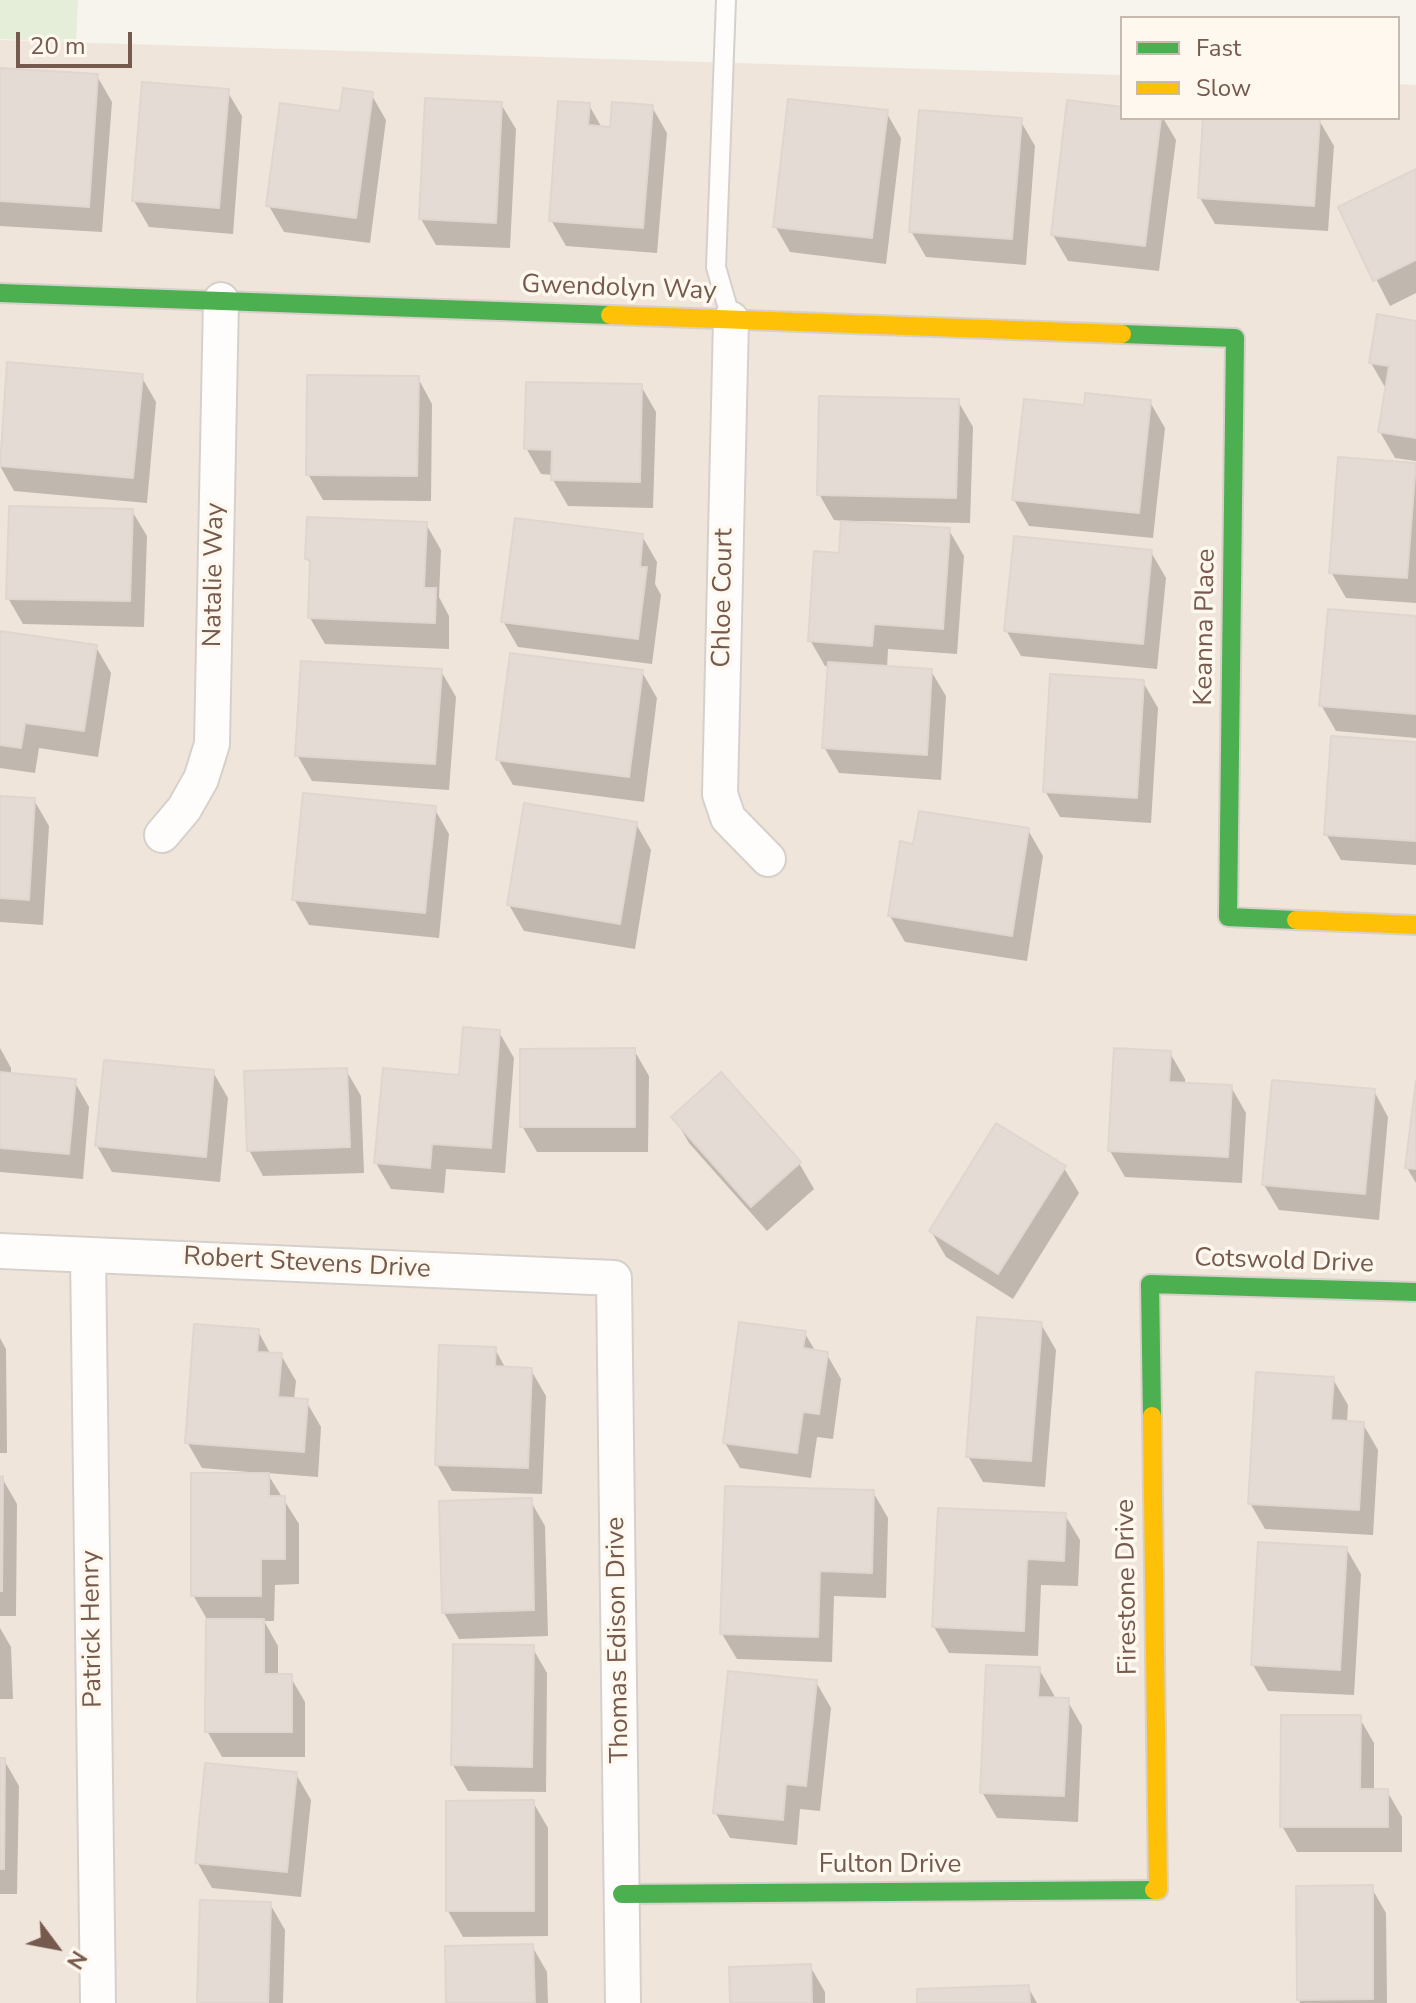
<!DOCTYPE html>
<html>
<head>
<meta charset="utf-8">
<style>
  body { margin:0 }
  #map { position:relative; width:1416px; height:2003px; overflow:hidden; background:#f7f3ed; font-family:"Nunito Sans",sans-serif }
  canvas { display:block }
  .legend { position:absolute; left:1120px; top:16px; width:280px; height:104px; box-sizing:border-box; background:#fef8ef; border:2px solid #c7b9ae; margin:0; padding:10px 14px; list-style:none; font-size:24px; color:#755a4d }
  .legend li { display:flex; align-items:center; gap:16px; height:40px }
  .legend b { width:40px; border:2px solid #c7b9ae }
  .north { position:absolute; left:16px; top:1907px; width:80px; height:80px; -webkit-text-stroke:6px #fef8ef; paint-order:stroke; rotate:122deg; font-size:22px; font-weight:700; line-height:32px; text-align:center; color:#755a4d }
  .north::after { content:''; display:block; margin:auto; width:28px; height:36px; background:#755a4d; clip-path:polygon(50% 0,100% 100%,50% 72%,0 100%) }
  .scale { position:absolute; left:16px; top:32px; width:116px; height:36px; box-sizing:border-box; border:4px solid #755a4d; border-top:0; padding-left:10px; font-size:24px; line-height:28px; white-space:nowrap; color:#755a4d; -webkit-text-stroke:6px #fef8ef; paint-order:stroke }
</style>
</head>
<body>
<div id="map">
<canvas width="1416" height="2003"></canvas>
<ul class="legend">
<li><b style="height:10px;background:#4caf50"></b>Fast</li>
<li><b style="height:10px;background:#ffc107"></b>Slow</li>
</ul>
<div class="north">N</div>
<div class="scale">20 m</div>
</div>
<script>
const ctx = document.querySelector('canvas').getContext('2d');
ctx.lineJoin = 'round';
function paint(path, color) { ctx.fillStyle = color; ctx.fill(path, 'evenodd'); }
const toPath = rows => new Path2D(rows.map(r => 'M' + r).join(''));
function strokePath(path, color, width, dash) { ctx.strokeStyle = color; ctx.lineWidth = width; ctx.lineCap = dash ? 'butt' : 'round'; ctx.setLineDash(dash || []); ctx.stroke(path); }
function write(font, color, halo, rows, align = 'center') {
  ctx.font = font + ' "Nunito Sans",sans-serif'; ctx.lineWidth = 7; ctx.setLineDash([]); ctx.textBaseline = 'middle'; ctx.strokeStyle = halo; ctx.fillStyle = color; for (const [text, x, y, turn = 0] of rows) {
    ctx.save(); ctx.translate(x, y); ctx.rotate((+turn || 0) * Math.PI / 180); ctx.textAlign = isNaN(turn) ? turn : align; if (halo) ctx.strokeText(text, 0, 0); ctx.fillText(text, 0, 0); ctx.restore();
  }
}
const residential = toPath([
  [0,40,1122,75,1122,118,1398,118,1398,84,1416,85,1416,2003,0,2003]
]);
const green = toPath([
  [0,0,78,0,76,42,0,39]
]);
const shadow = toPath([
  [0,70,97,76,112,102,102,232,0,226],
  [227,91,242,116,233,234,149,227,134,201],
  [371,94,386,120,370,243,284,232,269,206,342,113],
  [501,104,516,129,510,248,436,245,421,219],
  [589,105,602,128,611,129,652,107,667,133,657,253,566,246,551,220],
  [1122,109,1122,118,1163,118,1176,140,1159,271,1068,261,1053,235],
  [886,112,901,138,886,264,790,252,775,226],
  [1205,118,1319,120,1334,146,1328,231,1215,224,1200,198],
  [1020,120,1035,146,1026,265,926,257,911,231],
  [1416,171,1416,293,1390,306,1340,208],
  [1416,323,1416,461,1395,458,1380,432,1386,389,1371,363],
  [9,364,141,376,156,402,147,503,14,491,0,466],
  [418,378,432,404,431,501,323,500,308,474],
  [641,386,656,412,653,508,568,506,553,480,553,475,541,474,526,448],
  [958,401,973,427,970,523,859,521,859,524,949,530,964,556,957,654,888,649,887,668,931,671,946,696,941,780,839,773,824,747,830,667,825,666,810,640,840,555,843,521,834,520,819,494],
  [1150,402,1165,428,1153,538,1029,526,1014,500,1086,407],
  [1339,460,1416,465,1416,603,1346,598,1331,572],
  [132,511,147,536,144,627,23,624,8,598],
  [426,524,441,550,439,597,449,616,449,649,325,644,310,618,312,567,307,558],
  [642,536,657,562,655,584,661,595,652,664,518,647,503,621],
  [1151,552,1166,578,1157,669,1021,656,1006,630],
  [1416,618,1416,738,1336,731,1321,705],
  [0,643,96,647,111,673,98,757,39,748,35,773,0,768],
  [441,671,456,697,449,790,312,781,297,755],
  [642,672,657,698,644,802,513,785,498,759],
  [1143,682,1158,708,1151,823,1060,817,1045,791],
  [1416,744,1416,865,1341,860,1326,834],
  [0,798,34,800,49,826,43,925,0,922],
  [434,808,449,834,439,938,309,925,294,899],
  [636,824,651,850,635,949,524,931,509,905],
  [1028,830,1043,856,1027,961,905,942,890,916,915,846],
  [499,1032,514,1058,505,1173,446,1169,444,1193,391,1189,376,1163,461,1077],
  [0,1048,11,1068,11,1075,74,1081,89,1107,83,1179,0,1172],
  [634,1050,649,1076,648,1152,537,1152,522,1126],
  [1170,1053,1185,1079,1185,1084,1231,1087,1246,1113,1242,1183,1125,1177,1110,1151],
  [346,1070,361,1096,364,1173,263,1176,249,1150],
  [213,1072,228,1098,220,1182,112,1172,97,1146],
  [1374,1091,1388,1117,1379,1220,1279,1210,1264,1185],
  [1416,1096,1416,1183,1407,1168],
  [674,1117,799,1163,814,1189,767,1231,689,1143],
  [1064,1168,1079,1193,1013,1299,946,1257,931,1231],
  [1041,1324,1056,1350,1045,1487,983,1482,968,1456],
  [258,1331,271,1355,281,1355,296,1381,294,1400,306,1401,321,1427,318,1477,267,1473,299,1524,299,1584,275,1585,274,1621,264,1621,278,1646,278,1676,290,1676,305,1702,305,1757,222,1757,207,1731,208,1621,193,1595,249,1472,202,1468,187,1442],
  [804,1332,816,1352,826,1353,841,1379,833,1439,817,1437,811,1478,740,1468,725,1443],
  [0,1338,6,1349,7,1453,0,1453],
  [495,1349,506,1369,531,1370,546,1396,542,1494,452,1491,437,1465],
  [1333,1379,1348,1405,1347,1423,1363,1424,1378,1450,1373,1535,1265,1529,1250,1503],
  [2,1478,17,1504,16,1616,0,1616,0,1479],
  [873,1492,888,1518,886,1598,834,1596,832,1662,737,1659,722,1634],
  [530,1500,545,1526,548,1636,459,1639,444,1613],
  [1065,1515,1080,1540,1078,1586,1041,1585,1038,1656,949,1653,934,1627],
  [1346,1548,1361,1574,1354,1695,1268,1691,1253,1665],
  [0,1628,11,1647,13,1699,0,1699],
  [532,1647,547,1673,546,1792,468,1791,453,1765],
  [1039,1669,1054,1695,1053,1700,1067,1700,1082,1726,1078,1822,997,1818,982,1792],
  [816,1682,831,1708,820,1811,800,1809,797,1845,730,1838,715,1812],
  [1359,1717,1374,1743,1374,1791,1387,1791,1402,1817,1402,1852,1297,1852,1282,1826],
  [0,1760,4,1760,19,1786,17,1894,0,1894],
  [296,1774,311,1800,301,1897,212,1888,197,1862],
  [533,1802,548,1828,548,1936,463,1937,448,1911],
  [1371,1887,1386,1913,1387,2003,1300,2003,1299,2000],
  [270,1904,285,1930,283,2003,199,2003],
  [532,1946,547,1972,548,2003,448,2003],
  [810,1966,825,1992,825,2003,732,2003],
  [1028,1987,1037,2003,919,2003]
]);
const building = toPath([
  [0,68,98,74,89,207,0,201,0,68],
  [142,82,229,89,219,208,132,201,142,82],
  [343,88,373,92,356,218,266,206,280,103,340,111,343,88],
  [425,98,502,102,496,223,419,219,425,98],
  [788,99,888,110,872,238,773,227,788,99],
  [1067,100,1122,107,1122,118,1161,118,1145,246,1051,235,1067,100],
  [558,101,590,103,588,125,610,127,612,102,653,105,643,228,549,221,558,101],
  [919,110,1022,118,1012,239,909,232,919,110],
  [1203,118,1320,118,1314,206,1198,198,1203,118],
  [1416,169,1416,260,1373,281,1338,207,1416,169],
  [1377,314,1416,321,1416,438,1378,432,1389,366,1369,363,1377,314],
  [7,362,143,374,133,478,0,466,7,362],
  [307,375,419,376,417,476,306,475,307,375],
  [526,382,642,384,640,482,551,480,552,450,524,449,526,382],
  [1085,393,1151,400,1139,513,1012,500,1024,399,1084,405,1085,393],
  [819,396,959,399,956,498,817,495,819,396],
  [1338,457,1416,463,1407,578,1329,573,1338,457],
  [9,506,133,509,130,601,6,599,9,506],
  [307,517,427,522,424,588,436,588,435,623,308,618,310,559,305,559,307,517],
  [515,518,643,534,640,567,647,567,638,639,501,622,515,518],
  [841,521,950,528,943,629,874,624,872,646,808,641,814,551,839,553,841,521],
  [1014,536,1152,550,1143,644,1004,631,1014,536],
  [1328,609,1416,616,1416,714,1319,706,1328,609],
  [0,631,97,645,84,731,25,723,21,748,0,745,0,631],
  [510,653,643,670,629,777,496,760,510,653],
  [301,661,442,669,435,764,295,756,301,661],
  [828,662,932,669,927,755,822,748,828,662],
  [1050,674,1144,680,1137,798,1043,792,1050,674],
  [1331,736,1416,742,1416,841,1324,835,1331,736],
  [303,793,436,806,425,913,292,900,303,793],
  [0,796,35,798,29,900,0,898,0,796],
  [524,803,637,822,620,924,507,905,524,803],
  [919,811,1029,828,1012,936,888,916,900,841,913,844,919,811],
  [463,1027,500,1030,491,1148,432,1144,430,1168,374,1163,383,1068,459,1075,463,1027],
  [635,1048,635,1127,520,1127,520,1049,635,1048],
  [1114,1048,1171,1051,1169,1082,1232,1085,1228,1157,1108,1151,1114,1048],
  [104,1060,214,1070,206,1157,95,1146,104,1060],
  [347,1068,350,1147,247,1151,244,1071,347,1068],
  [0,1072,76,1079,69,1154,0,1148,0,1072],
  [721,1072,801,1162,751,1207,671,1117,721,1072],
  [1272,1080,1375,1089,1365,1194,1262,1185,1272,1080],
  [1416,1081,1416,1169,1405,1168,1416,1081],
  [996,1123,1066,1166,998,1274,929,1231,996,1123],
  [977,1317,1042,1322,1031,1461,966,1457,977,1317],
  [739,1322,806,1331,803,1348,828,1352,819,1414,803,1412,797,1453,723,1443,739,1322],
  [194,1324,259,1329,257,1352,282,1353,278,1397,308,1399,304,1452,185,1443,194,1324],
  [439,1345,496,1347,495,1366,532,1368,528,1468,435,1465,439,1345],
  [1256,1372,1334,1377,1331,1420,1364,1422,1359,1510,1248,1504,1256,1372],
  [191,1473,269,1473,269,1496,285,1496,285,1559,261,1559,261,1596,191,1596,191,1473],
  [3,1476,2,1591,0,1591,0,1477,3,1476],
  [725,1486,874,1490,872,1573,820,1571,818,1637,720,1634,725,1486],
  [532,1498,534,1610,442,1613,439,1501,532,1498],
  [938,1508,1066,1513,1064,1561,1027,1559,1024,1631,932,1627,938,1508],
  [1258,1542,1347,1547,1340,1670,1251,1665,1258,1542],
  [206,1619,264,1619,264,1674,292,1674,292,1732,205,1732,206,1619],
  [453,1644,534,1645,532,1767,451,1765,453,1644],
  [986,1665,1040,1667,1038,1697,1069,1698,1064,1796,980,1793,986,1665],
  [728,1671,817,1680,806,1786,786,1784,783,1820,713,1813,728,1671],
  [1281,1715,1361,1715,1360,1789,1388,1789,1388,1827,1280,1827,1281,1715],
  [0,1758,5,1758,4,1869,0,1869,0,1758],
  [205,1763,297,1772,287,1872,195,1863,205,1763],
  [534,1800,534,1911,446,1911,446,1801,534,1800],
  [1373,1885,1373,1999,1297,2000,1296,1886,1373,1885],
  [200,1900,271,1902,268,2003,197,2003,200,1900],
  [533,1944,535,2003,446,2003,445,1946,533,1944],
  [811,1964,812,2003,730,2003,729,1967,811,1964],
  [1029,1985,1030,2003,917,2003,917,1989,1029,1985]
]);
const lane = toPath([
  [726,0,716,267,731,319]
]);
const street = toPath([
  [731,319,720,794,728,818,768,859],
  [162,835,184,809,201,779,212,744,221,300],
  [0,1251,614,1278,623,2003],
  [88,1255,98,2003]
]);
const fast = toPath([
  [0,293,610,315],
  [1122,334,1235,338,1228,917,1296,920],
  [1152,1416,1150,1284,1416,1292],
  [622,1894,1154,1890]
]);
const slow = toPath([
  [610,315,1122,334],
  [1296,920,1416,925],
  [1152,1416,1158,1890,1154,1890]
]);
const streetNames = [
  ["Gwendolyn Way",619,289,2],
  ["Natalie Way",215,575,-89],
  ["Chloe Court",724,598,-89],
  ["Keanna Place",1206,627,-89],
  ["Cotswold Drive",1284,1262,2],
  ["Robert Stevens Drive",307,1264,3],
  ["Firestone Drive",1128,1587,-91],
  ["Patrick Henry",93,1629,-91],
  ["Thomas Edison Drive",619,1640,-91],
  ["Fulton Drive",890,1866]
];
paint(residential, '#f0e5db');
paint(green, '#e5eed8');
paint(shadow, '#0003');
paint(building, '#e4dbd4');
strokePath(building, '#e0d6cf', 2);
strokePath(lane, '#d6d0cb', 22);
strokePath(street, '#d6d0cb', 38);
strokePath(fast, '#d7cfc9', 22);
strokePath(slow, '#d7cfc9', 22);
strokePath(lane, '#fefdfc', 18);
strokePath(street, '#fefdfc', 34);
strokePath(fast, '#4caf50', 18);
strokePath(slow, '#ffc107', 18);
write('26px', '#755a4d', '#fef8ef', streetNames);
</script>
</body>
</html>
